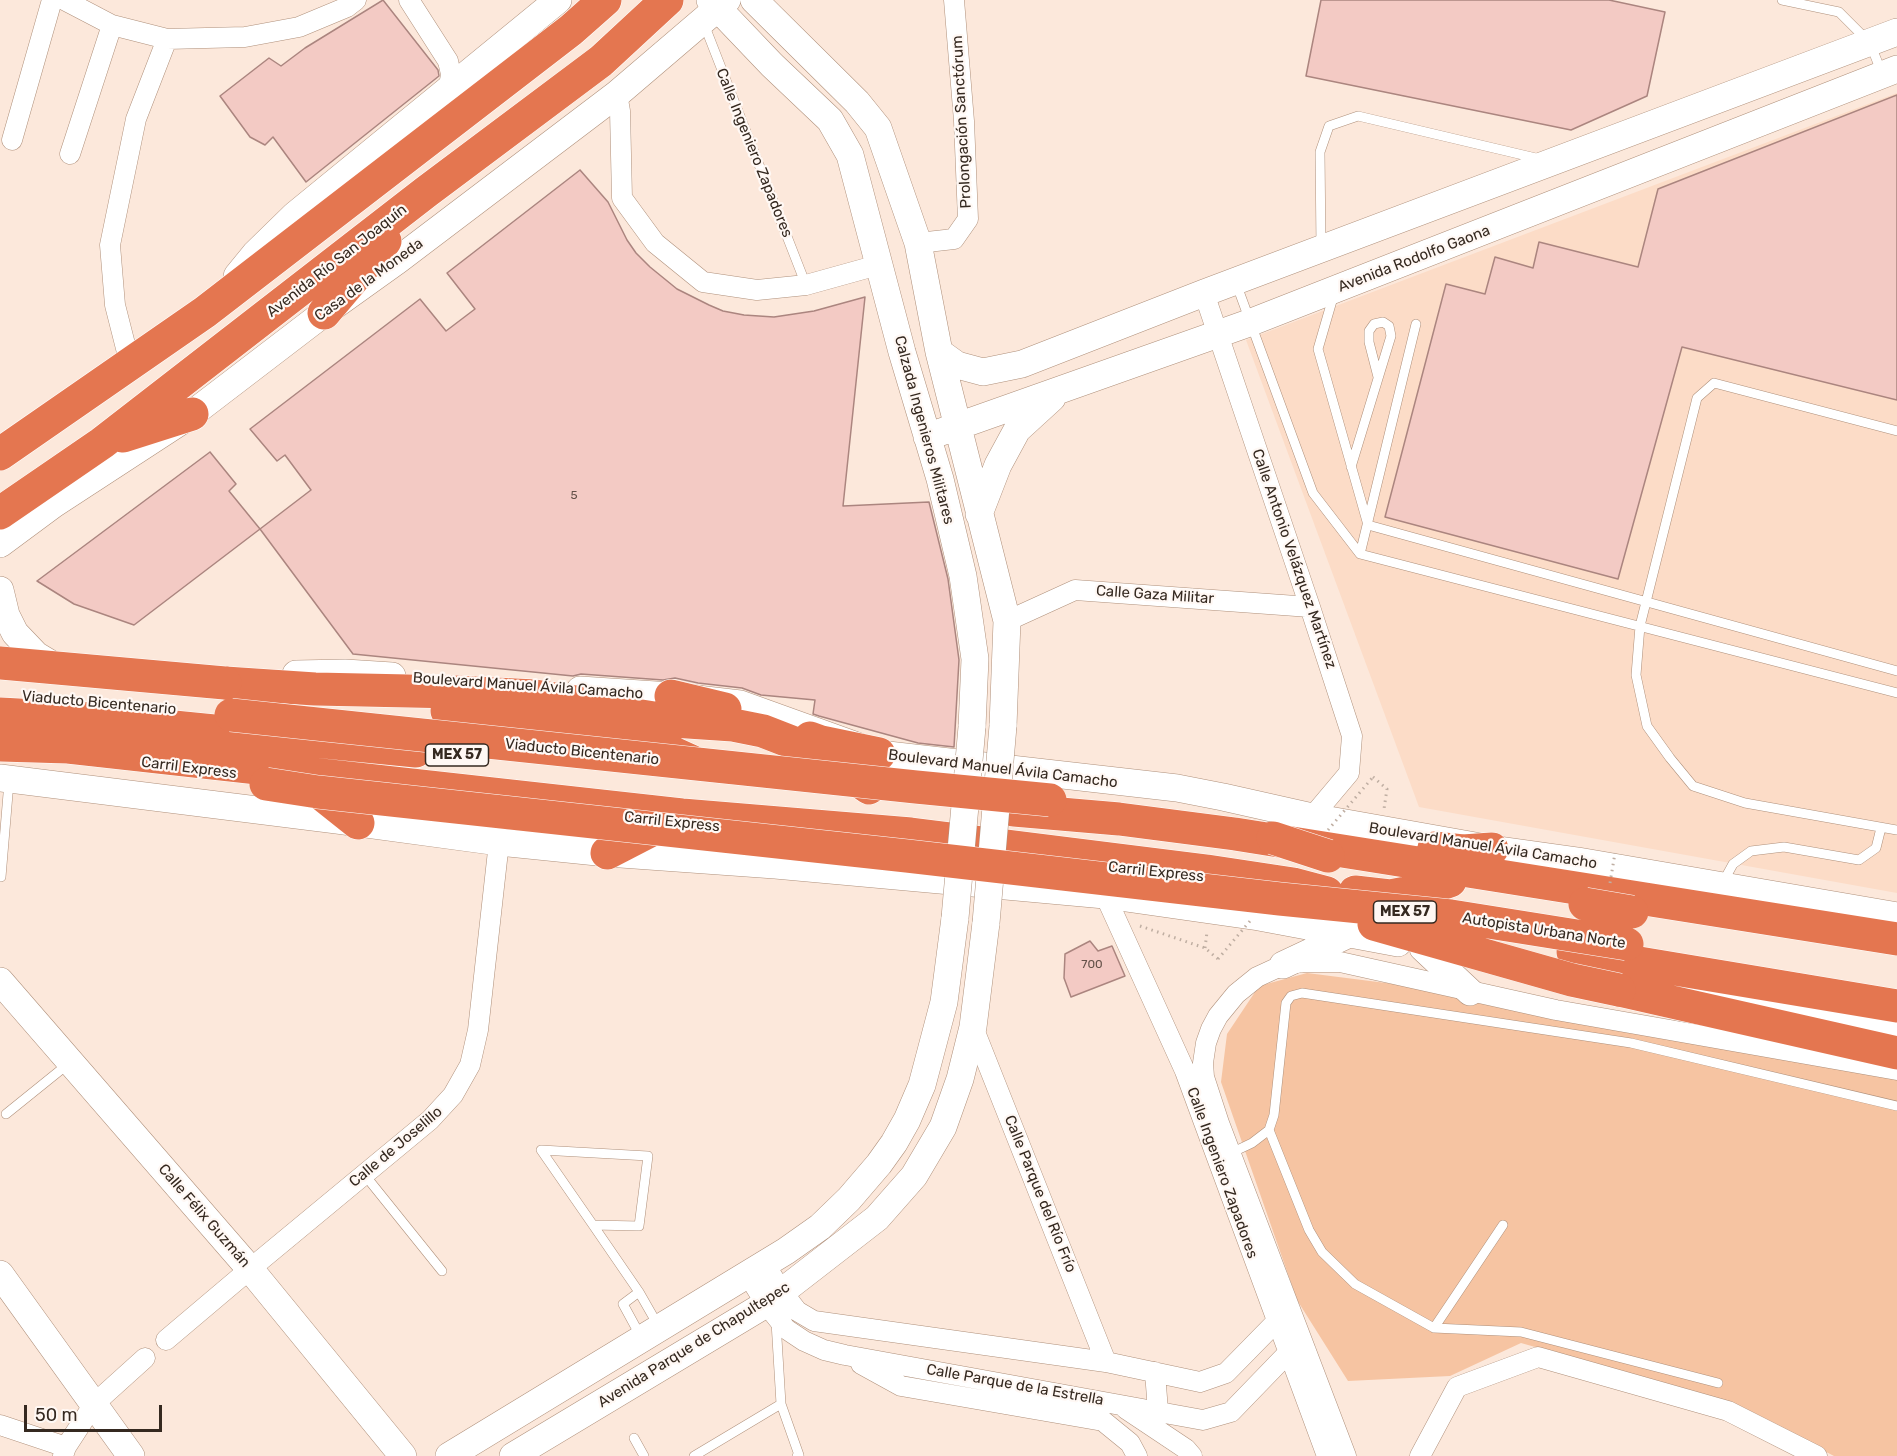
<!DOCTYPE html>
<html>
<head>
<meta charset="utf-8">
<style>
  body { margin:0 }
  #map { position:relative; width:1897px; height:1456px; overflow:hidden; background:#fce8db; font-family:Rubik,sans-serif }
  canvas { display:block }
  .scale { position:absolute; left:24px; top:1405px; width:138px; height:27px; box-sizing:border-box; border:3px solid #352920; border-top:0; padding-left:8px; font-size:18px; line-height:21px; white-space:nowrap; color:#352920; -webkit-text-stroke:4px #fff8f4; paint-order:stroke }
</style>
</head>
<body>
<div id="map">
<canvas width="1897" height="1456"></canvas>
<div class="scale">50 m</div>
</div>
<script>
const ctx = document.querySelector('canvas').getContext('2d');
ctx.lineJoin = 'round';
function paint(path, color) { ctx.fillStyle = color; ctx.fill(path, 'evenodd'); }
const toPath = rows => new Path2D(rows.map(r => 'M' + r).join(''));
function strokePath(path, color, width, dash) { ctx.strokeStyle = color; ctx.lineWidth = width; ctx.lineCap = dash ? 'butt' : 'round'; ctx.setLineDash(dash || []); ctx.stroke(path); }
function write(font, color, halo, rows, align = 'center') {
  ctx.font = font + ' Rubik,sans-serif'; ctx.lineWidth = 4.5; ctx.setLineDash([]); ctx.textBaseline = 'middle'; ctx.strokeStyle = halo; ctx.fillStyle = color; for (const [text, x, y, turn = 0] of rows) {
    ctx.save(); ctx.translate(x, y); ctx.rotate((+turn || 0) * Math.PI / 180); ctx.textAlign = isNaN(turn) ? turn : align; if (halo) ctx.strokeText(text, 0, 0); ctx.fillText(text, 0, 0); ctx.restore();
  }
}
const built = toPath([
  [1897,93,1897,893,1419,807,1246,340]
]);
const green = toPath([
  [1307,973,1441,990,1897,1080,1897,1456,1834,1456,1730,1402,1521,1343,1450,1376,1348,1381,1297,1300,1221,1082,1227,1034,1259,986]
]);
const building = toPath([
  [383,0,438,70,439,76,306,182,273,137,265,145,250,137,220,96,269,58,281,66,305,48,383,0],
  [1321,0,1609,0,1665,12,1647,96,1571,130,1306,76,1321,0],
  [1897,95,1897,400,1682,347,1618,579,1385,517,1446,284,1485,294,1495,257,1533,268,1539,242,1638,267,1658,189,1897,95],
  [580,170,608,202,627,240,636,253,650,267,677,289,709,305,723,311,744,315,774,317,814,311,865,297,843,506,929,502,948,579,959,660,954,747,918,743,819,716,813,714,815,700,761,695,742,688,698,683,675,678,663,680,581,674,573,676,353,654,260,529,311,490,285,455,277,461,250,429,420,299,446,331,475,309,447,273,580,170],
  [210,452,236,484,229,491,260,529,134,625,74,604,37,581,210,452],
  [1090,941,1098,951,1112,946,1125,976,1071,997,1064,978,1065,954,1090,941]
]);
const path = toPath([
  [1373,777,1387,789,1384,809],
  [1140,926,1205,948,1218,959],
  [1205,948,1207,932]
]);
const lane = toPath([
  [1782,0,1839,12,1870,43,1881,71],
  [704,24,806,285],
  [1321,247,1320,152,1329,126,1358,116,1540,159],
  [1236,283,1313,493,1360,554,1897,693],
  [1334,294,1318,349,1368,525,1897,671],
  [1897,431,1714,383,1697,398,1640,626,1636,675,1647,726,1670,758,1693,786,1745,803,1897,830],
  [1351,467,1391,336,1389,326,1383,322,1374,324,1369,331,1369,342,1378,377],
  [1360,554,1416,324],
  [1,877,9,782],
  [1722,884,1733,864,1751,851,1784,847,1859,860,1876,848,1881,828],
  [6,1114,68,1064],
  [1269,1130,1309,1230,1322,1252,1355,1284,1434,1328,1521,1332,1718,1383],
  [1231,1153,1252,1143,1269,1130,1274,1115,1286,1003,1291,996,1302,993,1631,1043,1897,1106],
  [364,1174,442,1271],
  [593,1225,639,1226,648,1156,541,1150,593,1225,639,1292,659,1327],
  [639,1292,623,1304,641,1337],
  [776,1322,781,1404,799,1455,797,1456],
  [1434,1328,1503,1225],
  [634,1438,644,1456],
  [694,1456,781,1404]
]);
const street = toPath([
  [64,0,112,25,167,39,245,37,299,27,347,7,356,0],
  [409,0,448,61,451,74,449,88],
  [617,94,620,111,622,198,655,243,703,282,757,290,806,285,878,265],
  [12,140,52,0],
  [70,154,112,25],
  [918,243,954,239,968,219,964,121,954,0],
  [1204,293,1310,607,1352,736,1349,773,1312,817],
  [130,364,115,305,110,245,136,119,167,39],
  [1007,621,1075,590,1310,607],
  [1105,895,1185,1071,1327,1456],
  [973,1027,1106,1362],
  [765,1265,783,1293,797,1311,814,1321,1106,1362,1200,1382,1226,1373,1277,1321,1287,1317],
  [748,1275,766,1304,786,1329,804,1341,824,1350,845,1355,1203,1420,1231,1412,1289,1352,1306,1351],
  [166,1340,250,1269,430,1120,453,1095,470,1065,478,1030,499,842],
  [861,1364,901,1386,1103,1421,1130,1443,1137,1456],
  [1155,1372,1158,1411],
  [1126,1409,1186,1449,1192,1456],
  [0,1425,66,1447],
  [63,1456,66,1447,94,1404,145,1358],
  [1346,1456,1219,1123,1204,1077,1203,1063,1206,1043,1211,1029,1218,1016,1236,994,1257,977,1283,965,1302,962,1340,962,1556,1010,1897,1070],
  [1420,1456,1457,1387,1538,1357,1728,1411,1817,1456]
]);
const secondary = toPath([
  [710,0,772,65,830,120,850,155,902,352,940,479,963,576,975,659,972,727],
  [754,0,857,102,878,128,918,243,939,352,1007,621,1003,726],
  [237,276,255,254,295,215,558,0],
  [939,352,957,365,983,372,1022,364,1204,293,1897,32],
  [927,437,1249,323,1897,69],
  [979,514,998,465,1017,430,1052,398],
  [0,544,54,504,192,414,324,313,398,260,617,94,727,0],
  [0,590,6,615,15,633,36,655,61,670],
  [296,674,345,673,392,676],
  [580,690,671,696,740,704,879,754,1177,788,1223,797,1312,817,1492,849,1578,861,1897,916],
  [0,778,337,820,499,842,607,853,775,865,1105,895,1259,917,1398,943],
  [1423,948,1470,992],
  [1283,965,1349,934],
  [0,981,250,1269,403,1456],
  [1697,992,1897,1031],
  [0,1274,131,1456],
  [449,1456,786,1251,820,1227,849,1199,879,1164,894,1143,907,1120,922,1085,944,1002,955,918],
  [513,1456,766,1304,877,1218,914,1176,943,1127,960,1079,973,1027,986,923]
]);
const highway = toPath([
  [324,313,385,241],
  [123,436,192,414],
  [0,454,205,312,571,30,605,0],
  [0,513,102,443,426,192,601,61,667,0],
  [225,683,315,689,456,692,535,696,604,706,635,715,673,721,733,725,763,731,817,752,869,788],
  [671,696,725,709],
  [447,711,638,737,691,761],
  [0,714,93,719,416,751],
  [810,738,821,742,879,754],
  [0,745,68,747,682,815,911,834,1207,871,1293,884,1327,893],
  [309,784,358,823],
  [1014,810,1119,819,1235,834,1897,939],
  [1434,848,1463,851,1492,849],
  [607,853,667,822],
  [1355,892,1390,896,1427,889,1450,881],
  [1573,952,1897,1006],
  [1619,990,1897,1053]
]);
const pathBridge = toPath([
  [1328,830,1373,777],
  [1610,883,1615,853],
  [1218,959,1250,921]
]);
const secondaryBridge = toPath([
  [955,918,972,727],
  [986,923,1003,726]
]);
const highwayBridge = toPath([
  [0,663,225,683],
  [231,715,916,787,1050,800],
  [266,784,318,792,907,856,1280,899,1451,916,1627,944],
  [1273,838,1328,856],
  [1585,904,1632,912],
  [1374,924,1572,980,1619,990]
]);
const numberNames = [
  ["5",574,496],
  ["700",1092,965]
];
const shields = [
  [457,755,63],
  [1405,912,63]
];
const shieldNames = [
  ["MEX 57",457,755],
  ["MEX 57",1405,912]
];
const streetNames = [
  ["Prolongación Sanctórum",962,122,-93],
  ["Calle Ingeniero Zapadores",754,153,68],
  ["Avenida Rodolfo Gaona",1414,259,-21],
  ["Avenida Río San Joaquín",337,261,-38],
  ["Casa de la Moneda",369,280,-36],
  ["Calzada Ingenieros Militares",924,430,75],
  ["Calle Antonio Velázquez Martínez",1294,559,71],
  ["Calle Gaza Militar",1155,595,4],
  ["Boulevard Manuel Ávila Camacho",528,686,4],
  ["Viaducto Bicentenario",99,703,5],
  ["Viaducto Bicentenario",582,752,6],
  ["Carril Express",189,768,7],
  ["Boulevard Manuel Ávila Camacho",1003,769,7],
  ["Carril Express",672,822,6],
  ["Boulevard Manuel Ávila Camacho",1483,846,9],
  ["Carril Express",1156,872,6],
  ["Autopista Urbana Norte",1544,931,9],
  ["Calle de Joselillo",396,1147,-40],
  ["Calle Ingeniero Zapadores",1222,1173,70],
  ["Calle Parque del Río Frío",1040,1194,68],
  ["Calle Félix Guzmán",204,1216,49],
  ["Avenida Parque de Chapultepec",694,1345,-32],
  ["Calle Parque de la Estrella",1015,1385,10]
];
paint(built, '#fcdcc7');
paint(green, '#f6c4a2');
paint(building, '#f3cac4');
strokePath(building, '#ab857f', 1.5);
strokePath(lane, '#af907b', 10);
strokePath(street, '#af907b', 21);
strokePath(secondary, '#af907b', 28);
strokePath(highway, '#fff', 34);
strokePath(path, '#bfaea2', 3, [1.5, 4.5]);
strokePath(lane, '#fff', 9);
strokePath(street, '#fff', 20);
strokePath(secondary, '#fff', 27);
strokePath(highway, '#e47650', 33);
strokePath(secondaryBridge, '#af907b', 28, []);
strokePath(highwayBridge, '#fff', 34, []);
strokePath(pathBridge, '#bfaea2', 3, [1.5, 4.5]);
strokePath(secondaryBridge, '#fff', 27);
strokePath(highwayBridge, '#e47650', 33);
write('12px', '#645149', null, numberNames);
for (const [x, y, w] of shields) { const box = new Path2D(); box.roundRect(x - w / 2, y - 11, w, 22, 4.5); ctx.fillStyle = '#fff8f4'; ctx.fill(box); strokePath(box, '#352920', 1.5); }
write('bold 14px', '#352920', null, shieldNames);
write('15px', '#352920', '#fff8f4', streetNames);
</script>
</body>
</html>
